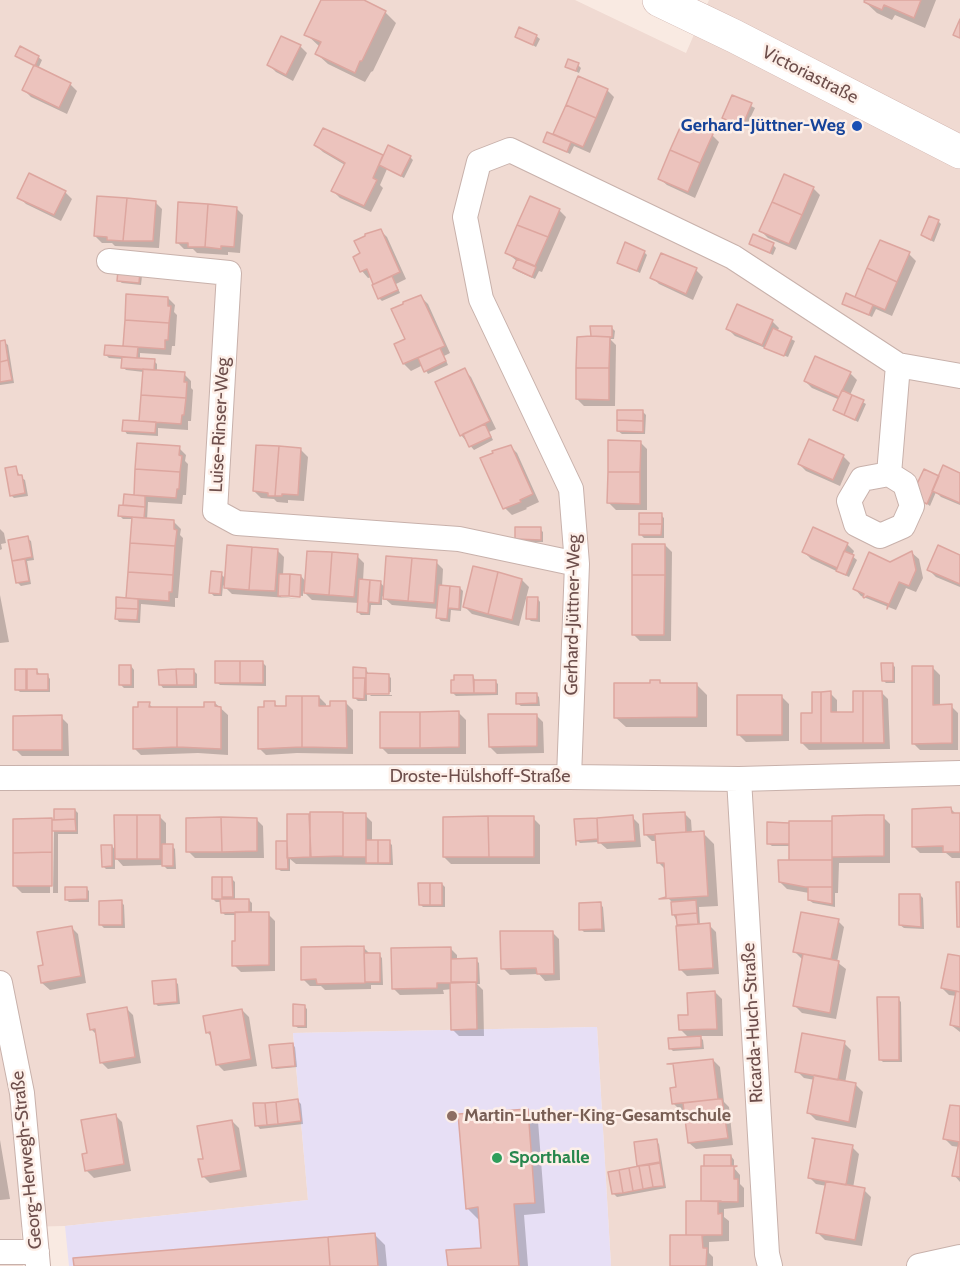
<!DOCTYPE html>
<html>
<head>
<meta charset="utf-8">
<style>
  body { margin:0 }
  canvas { display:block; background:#f9eae2 }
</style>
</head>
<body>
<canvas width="960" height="1266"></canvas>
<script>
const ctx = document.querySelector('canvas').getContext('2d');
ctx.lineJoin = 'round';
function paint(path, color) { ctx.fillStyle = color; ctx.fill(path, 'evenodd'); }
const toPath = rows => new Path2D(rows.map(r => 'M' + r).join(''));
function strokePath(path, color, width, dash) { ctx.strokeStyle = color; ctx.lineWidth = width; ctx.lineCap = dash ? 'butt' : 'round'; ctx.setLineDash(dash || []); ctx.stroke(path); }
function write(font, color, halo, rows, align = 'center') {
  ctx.font = font + ' Cabin,sans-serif'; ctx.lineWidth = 5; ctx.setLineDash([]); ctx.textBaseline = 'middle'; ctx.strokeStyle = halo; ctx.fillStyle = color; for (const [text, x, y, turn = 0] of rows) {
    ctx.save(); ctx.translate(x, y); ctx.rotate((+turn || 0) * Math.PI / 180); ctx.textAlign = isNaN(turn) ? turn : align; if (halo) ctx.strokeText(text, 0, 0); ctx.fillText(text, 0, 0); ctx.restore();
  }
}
const residential = toPath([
  [0,0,575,0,686,53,709,0,960,0,960,1266,611,1266,597,1027,293,1033,308,1200,65,1226,21,1227,23,1266,0,1266]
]);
const education = toPath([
  [597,1027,611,1266,69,1266,65,1226,308,1200,293,1033]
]);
const shadow = toPath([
  [323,0,361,0,385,12,396,23,373,71,371,72,365,82,328,64,317,54,320,47,306,34],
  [863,0,936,0,925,28,895,15,892,20,877,13],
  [517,36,536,36,540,39,536,47],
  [300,46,307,53,293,81,276,72,269,65],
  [16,56,38,57,42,60,38,69,70,84,77,91,67,114,31,97,24,90,35,66],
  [578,65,581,68,579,73,567,67],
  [607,90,614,97,590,153,574,146,570,154,545,141,560,139,555,134],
  [733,97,755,108,745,129,724,118],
  [324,130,384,158,410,157,413,160,404,178,387,169,380,185,383,188,371,212,340,198,333,191,345,165,323,152,316,145],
  [712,135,719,142,695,198,667,185,660,179],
  [813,188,820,195,796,250,768,238,761,231],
  [65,192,72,199,61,221,26,204,19,197],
  [155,202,162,209,159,248,115,246,112,243,102,243,95,236],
  [236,208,243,215,240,253,228,252,228,255,197,253,193,249,184,249,177,242],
  [559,210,566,217,542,272,539,271,535,279,517,271,514,268,517,261,507,253],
  [938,221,941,224,934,242,926,238,922,235],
  [380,230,387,237,406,279,396,284,400,293,382,301,379,298,372,277,368,278,362,271,362,254],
  [751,244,773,245,776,248,773,255],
  [644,252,647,255,640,273,619,262],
  [909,254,916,261,892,316,876,309,872,317,843,303,861,302,857,297],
  [696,270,703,277,693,300,659,284,652,277],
  [139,273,142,276,141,285,122,283,118,280],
  [421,297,428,304,450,353,444,356,448,365,428,374,423,365,411,371,404,364,396,345,407,340],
  [168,298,175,305,174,312,177,315,175,346,172,346,171,355,140,353,140,359,154,361,157,364,157,372,184,374,191,381,191,388,193,390,191,421,188,421,188,430,158,428,158,436,127,434,124,430,140,423,144,372,126,370,123,367,123,359,109,358,106,355,127,348,124,345],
  [772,321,779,328,777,332,795,341,788,357,735,336,728,329],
  [611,327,615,331,614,339,610,339,616,345,615,406,584,406,577,399,594,338,592,336],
  [4,342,8,345,14,383,0,385,0,343],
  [464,370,471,377,496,429,489,432,493,440,474,450,461,435],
  [850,373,857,380,850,395,866,404,858,422,835,410,840,400,812,388,805,381],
  [642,411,646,415,645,434,622,434,618,431],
  [640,442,647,449,647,510,616,510,609,503],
  [510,446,517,453,539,502,526,508,527,509,512,515,505,508],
  [179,448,186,455,185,461,188,464,186,495,183,495,182,504,148,502,147,520,174,522,181,529,180,535,183,538,178,598,175,598,175,607,141,604,140,623,119,622,116,618,130,600,134,519,123,519,120,516,124,507,125,496,138,497,135,494],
  [301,450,308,457,304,501,288,500,288,503,277,502,274,499,261,498,254,491],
  [843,456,850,463,840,486,806,471,799,464],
  [16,468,20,477,25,480,28,496,14,498,11,495],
  [960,474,960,505,941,497,936,492,930,506,922,500,938,477],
  [661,515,664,518,664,538,644,538,641,535],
  [0,529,4,533,6,543,1,544,2,549,0,550],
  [540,529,543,532,543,542,520,542,516,539],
  [27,538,31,541,34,560,27,561,31,584,21,586,18,583,10,541],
  [847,544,854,551,852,556,857,560,849,577,811,559,804,552],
  [665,545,672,552,671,641,640,641,633,634],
  [277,550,284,557,283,575,301,576,306,582,357,556,364,563,363,581,380,582,385,588,436,562,443,569,442,587,460,588,463,591,461,611,451,610,450,622,441,621,438,618,438,609,392,605,382,596,382,605,371,605,370,615,361,615,358,612,359,603,312,600,303,591,303,596,281,594,281,597,302,599,232,594,223,585,222,596,214,596,211,593,221,574,226,579],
  [912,553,919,559,923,578,916,592,906,588,896,610,861,596,855,589,890,563],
  [960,556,960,587,936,577,929,570],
  [522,580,529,587,519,626,472,614,465,607],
  [0,595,9,642,0,643],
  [537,598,540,602,540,622,531,621,528,618],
  [263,663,266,666,266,686,220,685,217,682],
  [892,664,895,667,895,683,886,683,883,680],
  [131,666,134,670,134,688,124,688,121,685],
  [933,668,940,675,940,706,951,706,958,713,958,750,920,750,913,743],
  [366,669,369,675,388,675,391,678,391,692,369,692,369,694,367,693,367,701,358,701,355,698],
  [17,670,37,671,40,675,47,675,50,679,50,692,20,692,17,689],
  [194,671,197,674,197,688,163,688,160,684],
  [473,676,476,682,495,681,498,684,498,695,456,696,453,693],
  [659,681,663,685,696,684,707,695,707,727,626,727,615,717],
  [881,692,888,699,890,749,809,750,802,743,813,714,830,693,837,700,837,714,855,714],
  [536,694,539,697,540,706,521,706,517,703],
  [370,695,392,695,392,696,371,696],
  [319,697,326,704,326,708,346,703,353,710,353,754,297,753,266,755,259,748,265,708,274,703,279,708],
  [782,697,789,704,789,741,746,742,739,735],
  [215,703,228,715,228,755,198,753,141,755,134,748,149,704,154,709,206,708],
  [459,713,466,720,466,754,388,754,381,747],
  [536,715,543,722,544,753,497,754,490,747],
  [61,717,68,724,69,756,22,756,15,749],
  [951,809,957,815,960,815,960,858,952,858,946,853,920,853,913,846],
  [55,810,75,810,78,813,78,834,58,834,58,893,53,893,54,831,50,828,50,893,22,893,15,886,15,820,51,820,54,823],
  [684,813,691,820,692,834,703,833,714,844,718,906,699,907,700,926,709,925,716,932,719,974,687,976,680,969,680,927,673,914,672,902,668,898,666,870,659,863,657,841,652,841,645,834],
  [289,815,365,815,372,822,372,842,389,842,392,845,393,865,296,864,290,859,290,871,281,871,277,868,289,845],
  [159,816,166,823,166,846,172,846,175,849,176,869,167,869,163,865,123,866,115,857,115,869,106,869,103,866,112,846,116,851],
  [632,817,639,824,641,847,607,849,599,842,580,843,577,840],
  [883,817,890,824,890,863,839,863,838,893,835,893,835,907,813,903,809,900,809,893,787,889,780,882,790,862,790,846,772,846,768,843,832,823],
  [533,818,540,825,540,864,451,864,444,857],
  [256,819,263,826,264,858,195,858,188,851],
  [232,879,235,882,235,900,249,900,252,903,252,914,268,914,275,921,275,971,241,972,234,965,237,942,236,915,225,915,222,912,223,902,216,902,213,899],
  [442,884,445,887,445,907,423,907,420,904],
  [86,888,89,891,89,902,69,902,66,899],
  [920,895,923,898,924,929,904,928,900,925],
  [121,902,124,905,125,928,104,928,101,925],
  [600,904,603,907,605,932,584,932,581,929],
  [837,920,844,927,837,962,846,969,836,1019,802,1013,795,1006,802,959,795,952],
  [71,927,78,934,86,983,50,990,42,983,44,966],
  [552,932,559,939,560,980,545,981,539,974,510,975,503,968],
  [363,947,371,955,379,955,382,958,383,985,371,985,371,989,325,990,321,986,310,986,303,979],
  [450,948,457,955,457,960,476,960,479,963,480,984,477,984,483,990,484,1036,459,1036,452,1029,452,989,443,990,444,994,400,995,393,988],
  [960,958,960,1032,951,1025,957,996,949,995,942,988],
  [175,981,178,984,180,1004,158,1006,155,1003],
  [715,992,722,999,723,1036,699,1036,703,1040,704,1049,673,1051,670,1048,689,1038,681,1030,690,1016],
  [898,999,901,1002,902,1062,883,1062,880,1059],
  [304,1006,307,1009,307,1028,298,1028,294,1025],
  [126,1008,133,1015,141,1063,108,1069,101,1062,97,1035,91,1029],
  [242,1010,249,1017,257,1066,224,1071,217,1064,213,1038,207,1032],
  [844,1043,851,1050,845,1083,856,1085,863,1092,856,1128,816,1120,809,1113,815,1080,804,1078,797,1071],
  [292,1044,295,1047,297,1067,276,1069,273,1066],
  [713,1060,720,1067,724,1102,729,1107,733,1145,696,1149,689,1143,686,1110,680,1110,673,1103,677,1089],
  [298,1101,301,1104,303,1124,260,1129,257,1125],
  [960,1108,960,1182,954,1175,959,1147,952,1146,945,1139],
  [527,1110,538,1121,545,1213,524,1215,528,1266,449,1266,483,1249,481,1218,478,1219,467,1208],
  [115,1115,122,1122,131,1171,94,1178,87,1171,88,1154],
  [232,1121,239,1128,247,1177,210,1183,203,1176,205,1160],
  [0,1140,10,1199,0,1200],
  [656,1141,659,1144,666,1188,617,1197,614,1194,639,1168,636,1143],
  [852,1147,859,1154,853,1188,864,1190,871,1197,862,1246,825,1240,818,1233,827,1186,816,1184,809,1177],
  [731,1156,734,1160,734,1168,740,1175,740,1184,744,1188,744,1207,724,1209,724,1217,729,1221,729,1241,709,1242,709,1253,713,1257,713,1266,671,1266,703,1203],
  [375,1235,385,1245,387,1266,75,1266]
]);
const building = toPath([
  [321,0,364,0,386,11,362,61,360,61,355,73,315,54,321,42,304,35,321,0],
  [865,0,921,0,914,18,884,5,882,10,864,2,865,0],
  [960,19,960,38,953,35,960,19],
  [519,27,537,35,533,45,515,37,519,27],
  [281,36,301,45,286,75,267,65,281,36],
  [20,46,39,56,35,66,15,56,20,46],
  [568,59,579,63,576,71,565,67,568,59],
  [34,65,71,83,59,108,22,90,34,65],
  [578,76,608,89,596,118,566,105,578,76],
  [732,95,752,103,742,127,722,118,732,95],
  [566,105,596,118,583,147,553,134,566,105],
  [683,121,713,134,700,163,670,150,683,121],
  [323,128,383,155,373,178,377,180,364,206,331,191,345,163,314,145,323,128],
  [547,132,571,142,567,152,543,142,547,132],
  [388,145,411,156,401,176,379,165,388,145],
  [670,150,700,163,688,192,658,179,670,150],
  [29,173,66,191,54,215,17,198,29,173],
  [784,174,814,187,802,215,772,202,784,174],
  [97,196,127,198,123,241,107,240,107,237,94,236,97,196],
  [530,196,560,209,548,237,517,225,530,196],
  [127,198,156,201,153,241,123,241,127,198],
  [178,202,208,204,205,247,188,247,188,243,176,243,178,202],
  [772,202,802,215,789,244,759,231,772,202],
  [208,204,237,207,234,247,221,246,221,249,205,247,208,204],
  [929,216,939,220,931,240,921,235,929,216],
  [517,225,548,237,535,266,505,253,517,225],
  [381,229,400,272,372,285,373,284,367,269,360,272,353,257,360,253,354,241,365,236,365,234,381,229],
  [753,234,774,243,770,253,749,244,753,234],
  [880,240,910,252,897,282,867,268,880,240],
  [625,242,645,251,637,271,617,263,625,242],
  [661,253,697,268,686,294,650,278,661,253],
  [517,259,536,267,532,277,513,268,517,259],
  [867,268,897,282,885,310,855,297,867,268],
  [118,270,140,272,139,283,117,281,118,270],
  [392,276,398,290,378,299,372,285,392,276],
  [846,293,873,305,869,315,842,304,846,293],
  [126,294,168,297,168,306,171,306,169,323,125,320,126,294],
  [421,295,445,346,403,364,394,344,405,339,391,309,403,304,403,302,421,295],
  [737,304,773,320,762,345,726,329,737,304],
  [125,320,169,323,168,340,165,340,165,349,123,346,125,320],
  [590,326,612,326,612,337,591,336,590,326],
  [773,328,792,337,784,356,764,348,773,328],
  [591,336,610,337,609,368,576,368,577,337,591,336],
  [5,340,8,360,0,362,0,341,5,340],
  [105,345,138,347,137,358,104,355,105,345],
  [440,348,446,361,424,372,418,358,440,348],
  [815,356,851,372,839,397,804,381,815,356],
  [122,357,155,359,154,370,121,368,122,357],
  [8,360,12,380,0,382,0,362,8,360],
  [465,368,490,421,460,436,435,382,465,368],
  [576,368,609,368,609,400,576,399,576,368],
  [143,369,185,372,184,382,187,382,186,398,141,395,143,369],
  [842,390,852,395,844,415,833,410,842,390],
  [141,395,186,398,184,415,182,415,181,424,139,421,141,395],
  [852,395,864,400,855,420,844,415,852,395],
  [617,410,643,410,643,421,617,420,617,410],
  [123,420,156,422,155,433,122,431,123,420],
  [617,420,643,421,643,432,617,431,617,420],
  [485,424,491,437,469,447,463,434,485,424],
  [809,439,844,455,833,480,798,464,809,439],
  [608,440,641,441,640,472,608,472,608,440],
  [137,443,180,446,179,455,182,456,180,472,135,469,137,443],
  [256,445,279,446,275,496,268,496,268,493,253,491,256,445],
  [511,445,533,494,520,500,521,502,503,509,480,458,493,453,492,451,511,445],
  [279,446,301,448,298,495,282,494,282,496,275,496,279,446],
  [943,465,960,473,960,503,932,491,943,465],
  [16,466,18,475,22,475,25,493,10,496,5,468,16,466],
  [135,469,180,472,179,489,177,489,176,498,134,495,135,469],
  [924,469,939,476,927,504,921,501,916,486,924,469],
  [608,472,640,472,640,504,607,503,608,472],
  [124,494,145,496,145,507,123,505,124,494],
  [119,505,145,507,144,518,118,516,119,505],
  [639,513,662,513,662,524,639,524,639,513],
  [132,517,174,520,174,529,177,530,175,546,130,543,132,517],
  [639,524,662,524,661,535,639,535,639,524],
  [515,527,541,527,541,540,515,539,515,527],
  [813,527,848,543,837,568,802,552,813,527],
  [28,536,32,557,12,561,8,540,28,536],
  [130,543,175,546,173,575,128,572,130,543],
  [632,544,665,544,665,575,632,575,632,544],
  [227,545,252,547,249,590,224,588,227,545],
  [938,545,960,555,960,584,927,570,938,545],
  [252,547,278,549,275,591,249,590,252,547],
  [307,551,332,552,329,595,304,593,307,551],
  [844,551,854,555,846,575,836,571,844,551],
  [912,551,916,570,909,586,899,582,887,609,888,604,867,596,864,598,863,597,864,594,853,589,869,552,890,562,912,551],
  [332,552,358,554,354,597,329,595,332,552],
  [386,556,412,558,408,601,383,599,386,556],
  [412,558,437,560,434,603,408,601,412,558],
  [25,559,29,581,16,583,12,561,25,559],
  [473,566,498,572,488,614,463,607,473,566],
  [211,571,222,572,220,594,209,593,211,571],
  [128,572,173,575,172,592,169,592,169,601,126,598,128,572],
  [498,572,522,579,512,620,488,614,498,572],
  [279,574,290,574,289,596,278,596,279,574],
  [290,574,301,575,300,597,289,596,290,574],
  [632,575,665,575,664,635,632,635,632,575],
  [359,579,370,580,368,613,357,612,359,579],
  [370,580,381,581,379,603,368,602,370,580],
  [439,585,450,586,447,619,436,618,439,585],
  [450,586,460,587,459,609,448,608,450,586],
  [116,597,138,599,138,609,116,608,116,597],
  [527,597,538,597,537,619,526,619,527,597],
  [116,608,138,609,137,620,115,619,116,608],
  [215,661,240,661,240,683,215,683,215,661],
  [240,661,263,661,263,683,240,683,240,661],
  [881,663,893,663,893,681,882,681,881,663],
  [119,665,131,665,131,685,119,685,119,665],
  [912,666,933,666,933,705,952,704,952,743,912,744,912,666],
  [353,667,366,668,366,678,353,678,353,667],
  [15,669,26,669,26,690,15,690,15,669],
  [27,669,37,669,37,674,48,674,48,690,27,690,27,669],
  [176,669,177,685,159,685,158,670,176,669],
  [176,669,194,669,194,685,177,685,176,669],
  [366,673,389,674,389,694,366,694,366,673],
  [454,675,473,675,474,693,451,693,451,680,454,680,454,675],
  [353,678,365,678,364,699,353,698,353,678],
  [474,680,496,680,496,693,474,693,474,680],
  [650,680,660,680,660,683,697,683,697,717,614,718,614,683,650,683,650,680],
  [831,691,831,712,853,712,853,691,863,691,863,743,821,743,821,692,831,691],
  [863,691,882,691,884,743,863,743,863,691],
  [812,692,821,692,821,743,801,743,801,713,812,713,812,692],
  [516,693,537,693,537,703,516,704,516,693],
  [737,695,782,695,782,735,737,735,737,695],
  [286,696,302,696,302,747,258,749,258,707,264,707,264,701,275,701,275,706,286,706,286,696],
  [302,696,319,696,319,706,330,706,330,701,346,701,347,748,302,747,302,696],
  [138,702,150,702,149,707,177,707,177,747,133,749,133,707,138,707,138,702],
  [204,702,215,702,215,706,221,707,221,749,177,747,177,707,204,707,204,702],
  [459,711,459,747,420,748,420,712,459,711],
  [380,712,420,712,420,748,380,748,380,712],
  [488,714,537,714,537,746,489,747,488,714],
  [62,715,62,750,13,750,13,716,62,715],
  [951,807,952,813,960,813,960,852,943,852,943,846,912,847,912,809,951,807],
  [54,809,75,809,75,819,54,820,54,809],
  [310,812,343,812,343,856,310,857,310,812],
  [685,812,686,832,644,835,643,814,685,812],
  [343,813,366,813,366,857,343,857,343,813],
  [287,814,309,814,311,857,287,858,287,814],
  [114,815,137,815,137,859,115,859,114,815],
  [137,815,160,815,160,859,137,859,137,815],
  [633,815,635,841,598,843,597,818,633,815],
  [867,815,884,815,884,856,832,857,832,816,867,815],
  [488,816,534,816,534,857,489,857,488,816],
  [488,816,489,857,443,857,443,817,488,816],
  [221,817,257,818,257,851,222,852,221,817],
  [221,817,222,852,186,852,186,818,221,817],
  [52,818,52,852,13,853,13,819,52,818],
  [597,818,598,839,576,841,576,845,574,819,597,818],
  [75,819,76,831,52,831,52,820,75,819],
  [789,821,832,821,832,860,789,860,789,821],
  [767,822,789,823,789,844,767,844,767,822],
  [704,831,708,896,659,899,666,897,664,863,657,863,655,834,704,831],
  [366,840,378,840,378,863,366,863,366,840],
  [378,840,390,840,390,863,378,863,378,840],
  [276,841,287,841,288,869,276,869,276,841],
  [162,844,173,844,173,866,162,866,162,844],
  [101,845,112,845,112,866,102,867,101,845],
  [52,852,52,886,13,886,13,853,52,852],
  [778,860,832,860,832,887,805,887,779,882,778,860],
  [212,877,222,877,222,899,212,899,212,877],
  [222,877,232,877,233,897,222,897,222,877],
  [956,882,960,882,960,927,957,927,956,882],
  [418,883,430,883,430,905,419,905,418,883],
  [430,883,442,883,442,905,430,905,430,883],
  [65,887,87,887,87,899,65,900,65,887],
  [808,887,832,887,832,904,808,900,808,887],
  [899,894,920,894,921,927,899,925,899,894],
  [220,899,249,899,249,912,221,913,220,899],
  [122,900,122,925,99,925,99,901,122,900],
  [696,900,697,913,672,915,671,902,696,900],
  [601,902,602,929,579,930,579,903,601,902],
  [235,912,269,912,269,965,232,966,232,941,235,941,235,912],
  [801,912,839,919,831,959,793,952,801,912],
  [697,913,698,924,677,925,676,915,697,913],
  [710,923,713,968,679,970,676,926,710,923],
  [72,926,81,976,41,983,38,966,43,965,37,932,72,926],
  [500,931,553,931,554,974,537,974,536,968,501,969,500,931],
  [364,946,365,983,317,984,316,979,301,980,301,947,364,946],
  [451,947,451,983,437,983,437,988,392,989,391,948,451,947],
  [364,953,380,953,380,982,365,982,364,953],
  [803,954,839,961,830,1013,793,1006,803,954],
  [948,954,960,956,960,992,941,988,948,954],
  [477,958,477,982,451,982,451,959,477,958],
  [176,979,177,1002,154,1004,152,981,176,979],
  [476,982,477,1029,451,1030,450,983,476,982],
  [715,991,717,1029,679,1030,678,1015,688,1015,687,993,715,991],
  [956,991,960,992,960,1027,950,1025,956,991],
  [877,997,899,997,899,1060,879,1060,877,997],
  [293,1004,305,1005,305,1026,293,1026,293,1004],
  [127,1007,135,1057,100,1063,95,1029,90,1030,87,1014,127,1007],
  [242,1009,251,1059,216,1065,210,1032,206,1033,203,1016,242,1009],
  [802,1033,845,1041,838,1080,795,1072,802,1033],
  [701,1036,701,1047,669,1049,668,1038,701,1036],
  [293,1043,295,1066,272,1068,269,1045,293,1043],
  [713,1059,718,1099,672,1104,670,1088,676,1087,673,1064,667,1064,713,1059],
  [814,1075,856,1083,849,1122,807,1113,814,1075],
  [298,1099,301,1121,278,1124,276,1102,298,1099],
  [718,1099,722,1099,728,1138,688,1143,683,1103,718,1099],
  [276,1102,278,1124,267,1125,265,1103,276,1102],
  [253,1103,265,1103,267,1125,255,1126,253,1103],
  [950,1105,960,1106,960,1142,943,1139,950,1105],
  [528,1109,535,1203,514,1204,519,1266,448,1266,446,1250,481,1248,478,1207,466,1209,458,1114,528,1109],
  [116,1114,124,1164,85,1171,82,1154,87,1153,81,1120,116,1114],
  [232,1120,241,1170,202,1177,198,1159,203,1159,197,1126,232,1120],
  [812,1138,853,1145,846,1185,808,1178,815,1139,812,1138],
  [657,1139,660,1162,637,1166,634,1142,657,1139],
  [959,1142,960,1142,960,1177,952,1176,959,1142],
  [704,1155,731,1155,731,1166,704,1166,704,1155],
  [660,1163,664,1186,653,1187,649,1165,660,1163],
  [649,1165,653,1187,643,1189,639,1166,649,1165],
  [639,1166,643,1189,633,1191,629,1168,639,1166],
  [701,1166,737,1166,734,1167,734,1179,738,1179,738,1202,701,1201,701,1166],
  [629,1168,633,1191,623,1193,619,1170,629,1168],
  [619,1170,623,1193,612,1194,608,1172,619,1170],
  [826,1181,865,1188,855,1240,816,1233,826,1181],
  [686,1201,721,1201,718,1202,718,1214,722,1213,722,1235,686,1235,686,1201],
  [375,1233,378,1266,330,1266,328,1237,375,1233],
  [670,1235,706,1235,702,1236,703,1248,707,1248,706,1266,670,1266,670,1235],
  [328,1237,330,1266,74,1266,73,1258,328,1237]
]);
const street = toPath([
  [109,261,229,273,215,511,237,523,459,539,577,564],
  [889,474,905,484,912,506,903,526,880,536,856,524,849,501,862,479,889,474,898,365],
  [569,777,577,564,571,489,481,299,465,217,479,162,510,150,733,257,898,365,960,376],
  [0,778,569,777,739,779,960,773],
  [739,779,767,1254,770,1266],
  [0,983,22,1093,38,1266],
  [0,1252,37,1252],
  [919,1266,960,1257]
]);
const secondary = toPath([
  [659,0,734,36,960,152]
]);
const markers = [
  [857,126,6,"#1a4fb4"],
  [452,1116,6,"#8d6e63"],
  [497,1158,6,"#2e9e5b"]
];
const streetNames = [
  ["Victoriastraße",810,75,27],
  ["Luise-Rinser-Weg",220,425,-87],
  ["Gerhard-Jüttner-Weg",573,615,-89],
  ["Droste-Hülshoff-Straße",480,777],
  ["Ricarda-Huch-Straße",753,1023,-93],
  ["Georg-Herwegh-Straße",27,1160,-96]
];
const transitNames = [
  ["Gerhard-Jüttner-Weg",845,126]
];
const educationNames = [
  ["Martin-Luther-King-Gesamtschule",464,1116]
];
const leisureNames = [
  ["Sporthalle",509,1158]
];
paint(residential, '#f0dad2');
paint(education, '#e7dff5');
paint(shadow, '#0003');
paint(building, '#ecc3bd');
strokePath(building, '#dda69f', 1.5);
strokePath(street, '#c8b1ab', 26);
strokePath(secondary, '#ceb1ab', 34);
strokePath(street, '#fff', 24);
strokePath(secondary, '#fff', 33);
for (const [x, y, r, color] of markers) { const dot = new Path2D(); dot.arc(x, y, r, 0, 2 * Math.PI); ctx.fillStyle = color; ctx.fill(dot); strokePath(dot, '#fdefe8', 2); }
write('18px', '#6e4f4c', '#fdefe8', streetNames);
write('bold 18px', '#164399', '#fdefe8', transitNames, 'right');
write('bold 18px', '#785e54', '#fdefe8', educationNames, 'left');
write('bold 18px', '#27864d', '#fdefe8', leisureNames, 'left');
</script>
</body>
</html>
